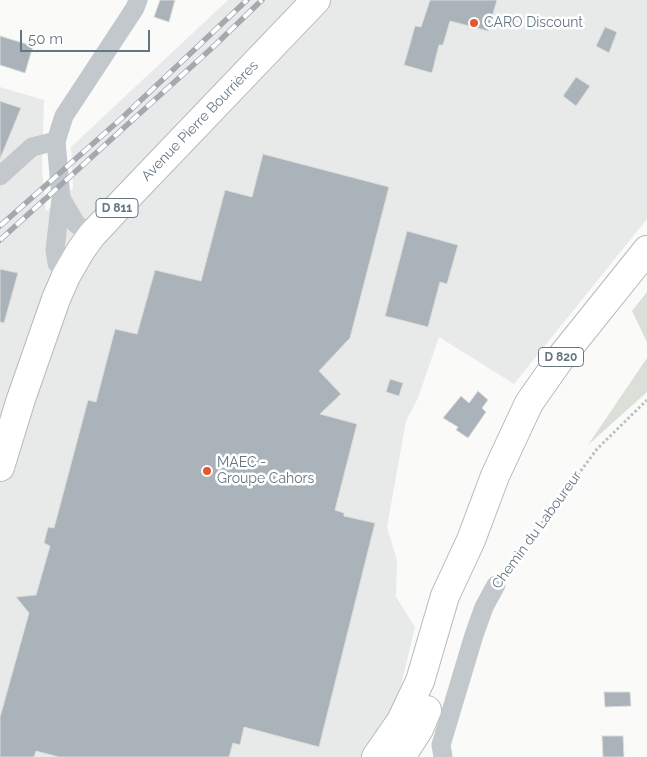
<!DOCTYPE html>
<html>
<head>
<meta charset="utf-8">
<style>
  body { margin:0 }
  #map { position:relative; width:647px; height:757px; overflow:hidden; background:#fafaf8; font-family:Raleway,sans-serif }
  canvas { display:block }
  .scale { position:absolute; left:20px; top:30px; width:130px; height:22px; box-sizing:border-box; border:2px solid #657683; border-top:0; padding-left:6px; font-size:15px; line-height:18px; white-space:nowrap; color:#657683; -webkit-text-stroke:4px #fff; paint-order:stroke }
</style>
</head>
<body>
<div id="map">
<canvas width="647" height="757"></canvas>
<div class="scale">50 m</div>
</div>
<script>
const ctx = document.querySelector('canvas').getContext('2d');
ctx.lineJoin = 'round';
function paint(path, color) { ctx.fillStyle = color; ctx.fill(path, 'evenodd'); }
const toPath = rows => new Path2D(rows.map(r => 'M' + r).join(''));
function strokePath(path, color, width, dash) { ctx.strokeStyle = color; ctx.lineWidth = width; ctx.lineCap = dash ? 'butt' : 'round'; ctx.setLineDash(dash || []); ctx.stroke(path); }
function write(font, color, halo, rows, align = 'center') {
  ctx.font = font + ' Raleway,sans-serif'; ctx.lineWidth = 5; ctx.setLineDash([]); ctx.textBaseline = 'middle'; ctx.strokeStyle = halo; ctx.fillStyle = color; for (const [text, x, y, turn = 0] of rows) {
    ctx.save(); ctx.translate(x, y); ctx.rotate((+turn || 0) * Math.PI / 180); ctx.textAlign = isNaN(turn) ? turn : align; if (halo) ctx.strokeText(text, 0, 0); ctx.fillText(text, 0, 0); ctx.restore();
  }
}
const built = toPath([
  [228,0,647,0,647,219,514,384,439,337,418,398,406,421,387,527,397,560,396,597,415,627,384,757,0,757,0,87,44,100,42,170,46,211,73,188,71,147]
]);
const green = toPath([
  [647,292,647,342,632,311],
  [647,358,647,392,588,445]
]);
const building = toPath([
  [160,0,175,0,169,22,154,17,160,0],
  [430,0,497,0,488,31,450,21,443,45,439,45,432,73,404,65,415,26,421,27,430,0],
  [605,27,617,32,609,53,596,46,605,27],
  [0,36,33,46,25,73,0,65,0,36],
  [576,77,590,86,576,106,563,96,576,77],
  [0,101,21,108,0,159,0,101],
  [263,154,389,187,350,338,319,371,341,394,320,414,357,424,335,510,344,513,344,516,375,523,319,747,244,727,240,745,233,743,229,757,59,757,36,751,34,757,0,757,0,717,29,613,16,597,36,595,50,546,44,543,48,527,54,528,88,400,96,402,115,329,137,334,155,270,201,281,225,190,252,197,263,154],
  [407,231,458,245,447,284,440,282,428,327,385,316,407,231],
  [0,269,18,273,4,323,0,322,0,269],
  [390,379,403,383,399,396,386,392,390,379],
  [478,391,488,400,482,408,486,412,468,438,456,430,458,427,443,418,461,396,469,403,478,391],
  [604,692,630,692,631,706,605,707,604,692],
  [602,736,623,736,624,757,603,757,602,736]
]);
const path = toPath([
  [506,571,597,449,647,400]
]);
const street = toPath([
  [0,176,32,147,56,141],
  [61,198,76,224,92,235],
  [66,276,57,263,55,250,61,198,56,141,64,116,135,8,138,0],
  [443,757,441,745,474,635,484,607,496,585]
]);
const primary = toPath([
  [0,467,21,399,56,299,66,276,81,250,92,235,118,207,316,0],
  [376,757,401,721,420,681,445,596,471,540,495,476,529,403,562,356,647,250],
  [401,757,419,729,427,710]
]);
const rail = toPath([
  [0,226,123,117,247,0],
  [0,240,212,48,262,0]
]);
const markers = [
  [474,23,5,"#e4572e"],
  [207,471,5,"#e4572e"]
];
const shields = [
  [117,208,42],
  [561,357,45]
];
const shieldNames = [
  ["D 811",117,208],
  ["D 820",561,357]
];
const poiNames = [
  ["CARO Discount",484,23],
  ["MAEC -",217,463],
  ["Groupe Cahors",217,479]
];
const streetNames = [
  ["Avenue Pierre Bourrières",200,121,-46],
  ["Chemin du Laboureur",537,530,-54]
];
paint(built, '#e8e9e9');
paint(green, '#dadfd7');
paint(building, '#aab3b9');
strokePath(building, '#dcdcda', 1);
strokePath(primary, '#b5babe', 30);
strokePath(path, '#bbbfc2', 3, [2.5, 2.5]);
strokePath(street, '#c3c8cc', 19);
strokePath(primary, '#fff', 28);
strokePath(rail, '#a2aab0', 5.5);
strokePath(rail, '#fff', 4, [11]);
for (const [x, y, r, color] of markers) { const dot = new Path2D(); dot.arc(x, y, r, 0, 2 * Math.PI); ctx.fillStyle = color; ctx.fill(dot); strokePath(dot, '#fff', 2); }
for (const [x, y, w] of shields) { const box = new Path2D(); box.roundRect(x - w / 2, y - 9.5, w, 19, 4); ctx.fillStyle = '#fff'; ctx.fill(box); strokePath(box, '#657683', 1); }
write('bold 12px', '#657683', null, shieldNames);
write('14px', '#657683', '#fff', poiNames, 'left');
write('14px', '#657683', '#fff', streetNames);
</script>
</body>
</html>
